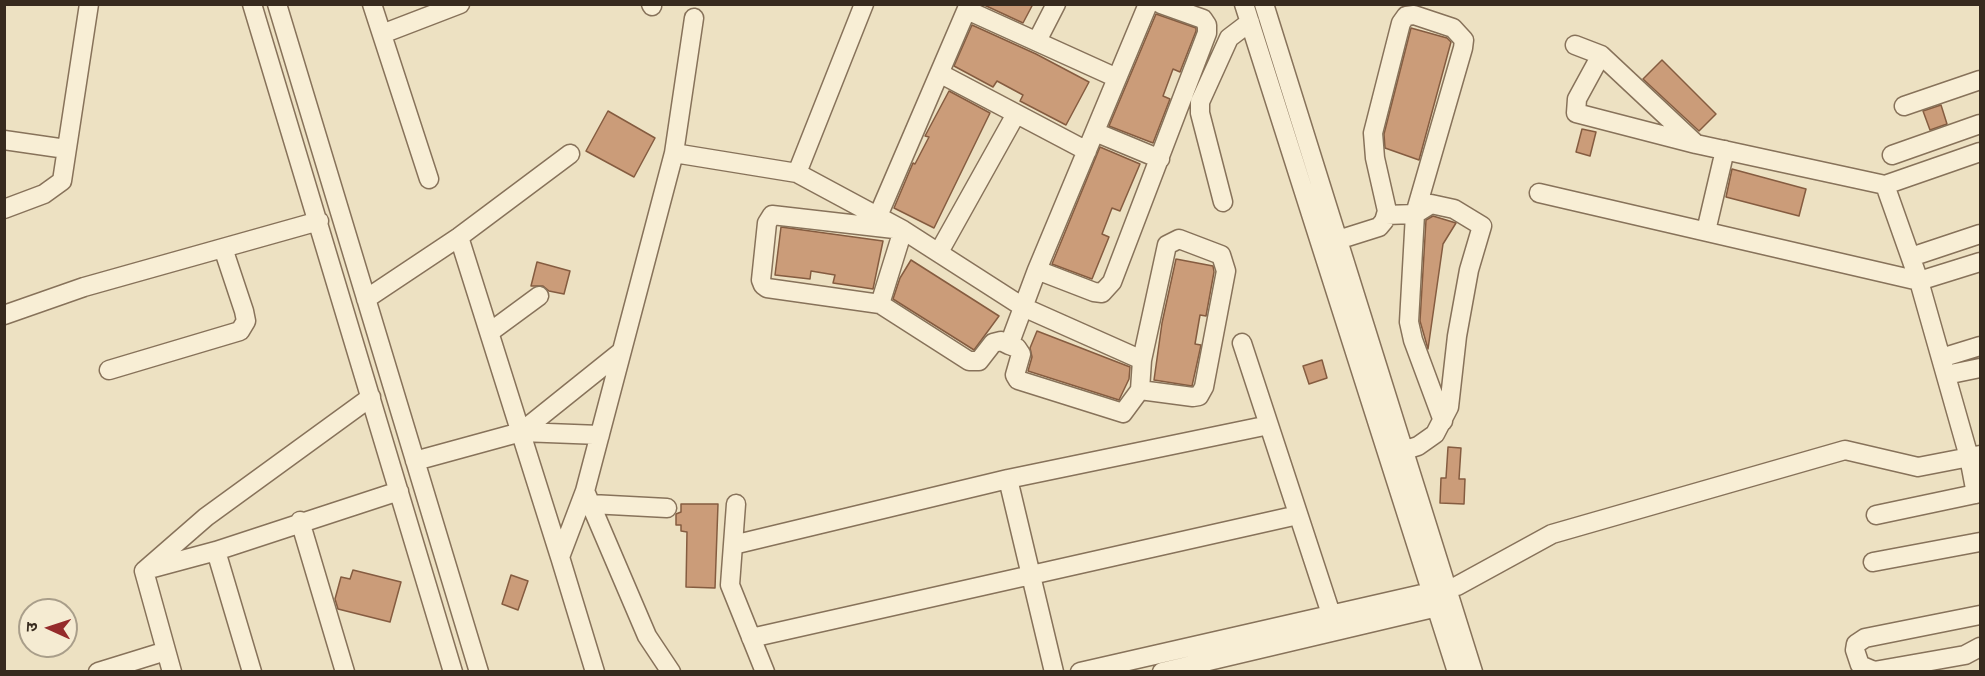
<!DOCTYPE html>
<html>
<head>
<meta charset="utf-8">
<style>
  body { margin:0 }
  #map { position:relative; width:1985px; height:676px; overflow:hidden; background:#ede1c2; font-family:"Crimson Pro","Noto Sans Devanagari",serif }
  canvas { display:block }
  .frame { position:absolute; inset:0; border:6px solid #372a1e; pointer-events:none }
  .north { position:absolute; left:18px; top:598px; width:60px; height:60px; box-sizing:border-box; background:#f5ebd2; border:2px solid #a99e8a; border-radius:50%; rotate:273deg; font-size:16px; font-weight:700; line-height:24px; text-align:center; color:#372a1e }
  .north::after { content:''; display:block; margin:auto; width:21px; height:27px; background:#952b2b; clip-path:polygon(50% 0,100% 100%,50% 72%,0 100%) }
</style>
</head>
<body>
<div id="map">
<canvas width="1985" height="676"></canvas>
<div class="frame"></div>
<div class="north">उ</div>
</div>
<script>
const ctx = document.querySelector('canvas').getContext('2d');
ctx.lineJoin = 'round';
function paint(path, color) { ctx.fillStyle = color; ctx.fill(path, 'evenodd'); }
const toPath = rows => new Path2D(rows.map(r => 'M' + r).join(''));
function strokePath(path, color, width, dash) { ctx.strokeStyle = color; ctx.lineWidth = width; ctx.lineCap = dash ? 'butt' : 'round'; ctx.setLineDash(dash || []); ctx.stroke(path); }
const building = toPath([
  [982,4,1033,4,1023,23,982,4],
  [1156,14,1196,28,1196,31,1180,72,1173,69,1163,96,1170,99,1153,143,1109,126,1156,14],
  [972,25,1036,54,1089,82,1066,125,1020,101,1023,95,997,81,993,87,954,66,972,25],
  [1411,28,1447,38,1451,42,1419,160,1385,148,1384,134,1411,28],
  [1662,60,1716,114,1699,131,1643,79,1662,60],
  [949,91,990,113,934,228,894,208,913,163,915,164,929,137,925,136,949,91],
  [1941,105,1947,124,1930,130,1923,111,1941,105],
  [608,111,655,138,634,177,586,151,608,111],
  [1582,129,1596,132,1590,156,1576,152,1582,129],
  [1100,147,1140,164,1120,211,1112,208,1102,234,1109,237,1092,279,1052,264,1100,147],
  [1732,169,1806,189,1799,216,1726,197,1732,169],
  [1433,216,1456,223,1443,244,1428,349,1420,321,1426,220,1433,216],
  [781,227,883,241,873,289,833,283,835,275,811,271,810,279,775,275,781,227],
  [1176,259,1213,266,1214,272,1206,316,1200,315,1195,344,1201,345,1192,386,1154,380,1162,323,1176,259],
  [911,260,999,316,974,350,893,299,900,278,911,260],
  [537,262,570,271,564,294,549,291,543,286,531,286,537,262],
  [1037,331,1130,367,1129,379,1119,400,1028,371,1032,357,1030,348,1037,331],
  [1322,360,1327,378,1309,384,1303,366,1322,360],
  [1448,447,1461,448,1459,479,1465,479,1464,504,1440,503,1441,478,1446,478,1448,447],
  [681,504,718,504,715,588,686,587,687,532,681,531,681,525,676,525,676,514,681,512,681,504],
  [353,570,401,582,390,622,338,609,335,599,341,577,350,579,353,570],
  [511,575,528,581,518,610,502,604,511,575]
]);
const minor = toPath([
  [252,4,453,672],
  [277,4,479,672],
  [372,4,429,179],
  [651,4,652,6],
  [1244,4,1457,672],
  [1264,4,1473,672],
  [967,10,1117,78],
  [382,34,460,4],
  [1037,41,1056,4],
  [1575,45,1601,55,1695,143],
  [1601,55,1577,99,1576,113,1696,144,1885,185,1919,281,1969,457,1976,494],
  [941,74,1087,151],
  [1904,106,1980,80],
  [1095,132,1160,159],
  [4,140,66,149],
  [674,153,797,173,903,230,1023,307,1142,360],
  [1892,155,1980,124],
  [797,173,864,4],
  [1885,185,1980,152],
  [1539,193,1919,281,1980,262],
  [1223,202,1200,113,1200,102,1229,38,1250,22],
  [4,209,44,194,62,181,89,4],
  [772,215,903,230,880,304,767,288,763,285,761,280,767,223,772,215],
  [1386,215,1415,214,1431,204,1454,209,1482,226,1469,270,1457,336,1449,407,1435,434,1418,446,1393,454],
  [878,216,969,4],
  [1706,231,1725,150],
  [459,237,560,557],
  [1322,245,1379,227,1384,221,1387,211,1375,158,1373,133,1401,23,1406,16,1414,15,1453,28,1464,40,1463,48,1415,214,1409,322,1413,340,1443,421],
  [939,252,1016,114],
  [1911,257,1980,234],
  [1037,270,1094,292,1102,293,1112,282,1207,33,1207,25,1203,19,1161,4],
  [366,299,459,237,570,154],
  [880,304,969,361,979,361,993,343,1001,341,1009,345,1037,270,1148,4],
  [4,315,84,287,319,221],
  [490,332,539,296],
  [1242,343,1331,614],
  [1009,345,1017,348,1021,354,1015,375,1018,380,1123,413,1140,390,1142,360,1167,245,1179,239,1221,255,1226,271,1204,387,1199,396,1193,397,1140,390],
  [1941,358,1980,346],
  [109,370,240,331,246,321,244,311,223,248],
  [1946,375,1980,368],
  [521,432,600,435],
  [415,461,521,432,622,351],
  [1008,479,1054,672],
  [585,491,647,636,671,672],
  [591,504,667,508],
  [736,504,730,585,765,672],
  [1876,515,1980,493],
  [300,521,345,672],
  [733,545,1008,479,1269,425],
  [216,551,252,672],
  [1873,562,1980,542],
  [149,569,216,551,399,491],
  [144,571,206,517,371,397],
  [144,571,172,672],
  [1980,615,1865,638,1856,644,1855,650,1860,665,1874,671,1965,655,1980,647],
  [751,638,1298,515],
  [98,672,166,651],
  [595,672,560,557,585,491,674,153,694,18],
  [1080,672,1457,586,1552,534,1845,450,1918,467,1980,455],
  [1162,672,1446,605]
]);
paint(building, '#cb9c79');
strokePath(building, '#855c40', 1.5);
strokePath(minor, '#87725a', 21);
strokePath(minor, '#f8eed5', 18);
</script>
</body>
</html>
